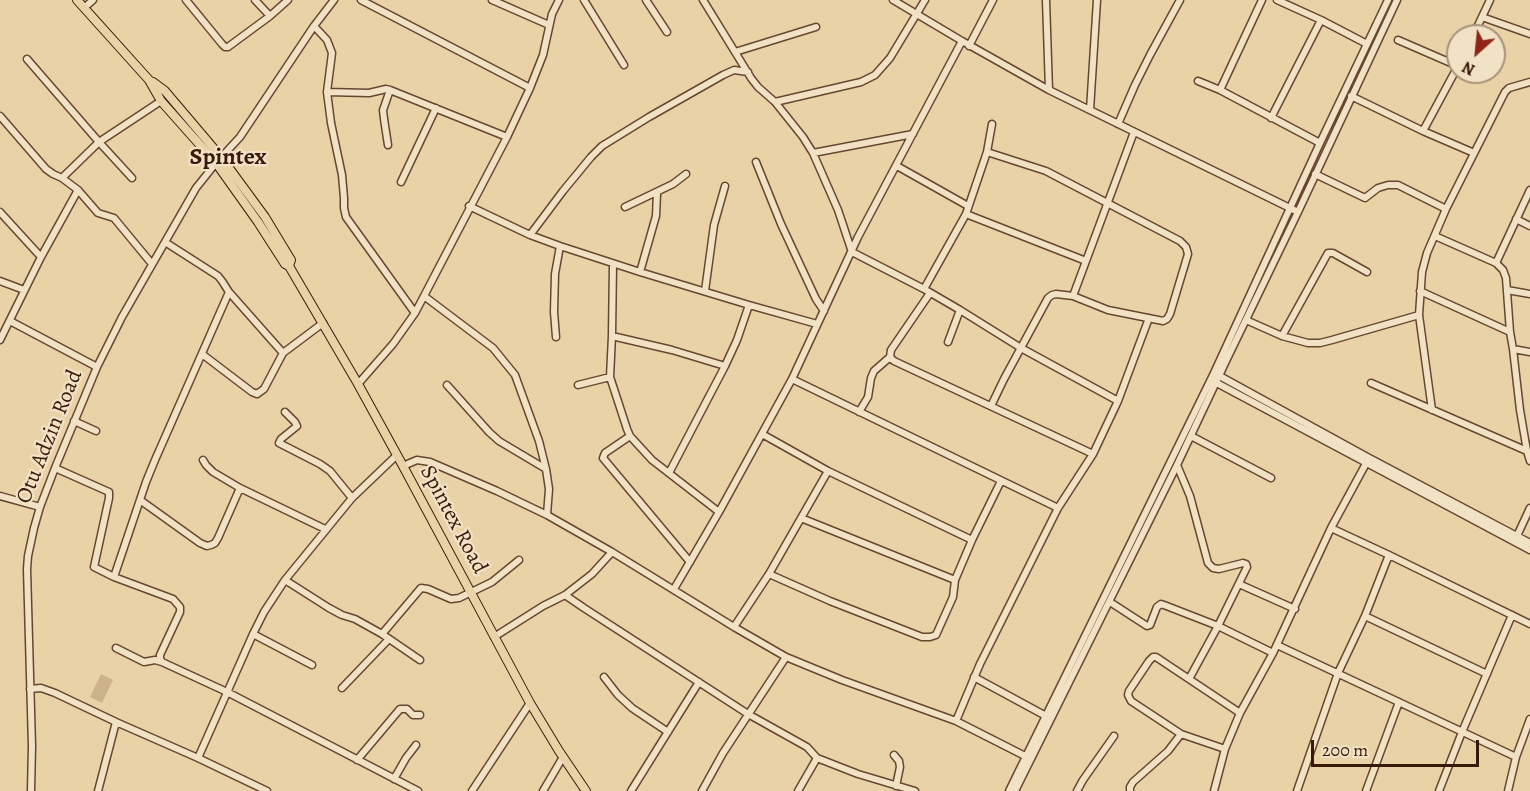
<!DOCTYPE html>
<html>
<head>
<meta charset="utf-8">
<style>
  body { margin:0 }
  #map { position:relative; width:1530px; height:791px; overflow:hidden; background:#ead2a7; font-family:Alegreya,serif }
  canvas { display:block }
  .north { position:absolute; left:1446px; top:24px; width:60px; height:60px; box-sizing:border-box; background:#f1e2c6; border:2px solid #a7927a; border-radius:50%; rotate:207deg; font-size:16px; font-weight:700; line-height:24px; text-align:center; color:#391909 }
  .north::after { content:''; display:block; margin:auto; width:21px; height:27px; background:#8f2418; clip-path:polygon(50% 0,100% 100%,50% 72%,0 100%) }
  .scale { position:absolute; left:1311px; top:740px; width:168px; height:27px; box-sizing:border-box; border:3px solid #391909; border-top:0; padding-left:8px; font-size:18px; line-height:21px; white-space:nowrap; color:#391909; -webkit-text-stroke:4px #f1e2c6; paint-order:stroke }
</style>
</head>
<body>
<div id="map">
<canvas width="1530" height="791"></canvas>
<div class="north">N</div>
<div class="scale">200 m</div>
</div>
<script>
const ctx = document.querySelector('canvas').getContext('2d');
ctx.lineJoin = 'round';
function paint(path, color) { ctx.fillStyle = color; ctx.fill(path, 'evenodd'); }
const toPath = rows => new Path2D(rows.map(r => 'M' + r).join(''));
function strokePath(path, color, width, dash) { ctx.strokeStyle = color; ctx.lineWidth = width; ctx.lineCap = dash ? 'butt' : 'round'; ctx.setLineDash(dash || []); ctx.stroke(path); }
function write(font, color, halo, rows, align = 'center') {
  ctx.font = font + ' Alegreya,serif'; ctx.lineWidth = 4.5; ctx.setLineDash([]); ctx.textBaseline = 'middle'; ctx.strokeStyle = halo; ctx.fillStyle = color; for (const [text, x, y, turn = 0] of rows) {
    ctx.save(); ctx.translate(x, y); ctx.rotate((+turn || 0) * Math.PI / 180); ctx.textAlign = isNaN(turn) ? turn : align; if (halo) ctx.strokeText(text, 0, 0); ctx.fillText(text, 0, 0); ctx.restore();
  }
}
const green = toPath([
  [101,674,113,680,102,703,90,697]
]);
const minor = toPath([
  [186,0,222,44,225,47,228,47,270,16,288,0],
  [255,0,270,16],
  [361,0,530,88],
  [492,0,549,25],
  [584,0,624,65],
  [646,0,667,32],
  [703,0,751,78,758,87,775,102,861,82,875,75,890,58,925,0],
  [893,0,962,41,1049,90,1298,212],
  [1046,0,1049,90],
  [1277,0,1321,20,1367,44],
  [84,8,93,0],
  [1482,17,1530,34],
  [314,26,327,40,332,53,327,92,331,123,342,175,344,198,344,208,346,217,415,313],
  [1473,36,1490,0],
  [1398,40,1458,66],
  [969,46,993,0],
  [735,52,816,27],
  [27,59,99,142,132,178],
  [1198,81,1220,90,1320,143],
  [1220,90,1262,0],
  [327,92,369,93,386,89,390,90,507,137],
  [1351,96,1423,131,1474,153],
  [775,102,803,137,813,153,838,210,852,252,924,289,960,310,1021,348,1118,401],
  [1090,110,1097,0],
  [0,116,46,169,53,174,62,178,99,142,161,101],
  [1271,118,1321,20],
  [1118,124,1135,85,1150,55,1180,0],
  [1423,131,1458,66],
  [388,145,384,119,383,110,390,90],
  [987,152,1046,171,1180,241,1186,247,1188,254,1170,314,1167,319,1163,321,1108,310,1073,296,1056,294,1052,295,1048,298,1004,379,991,406],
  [813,153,913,134],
  [756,162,781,224,816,299,824,311],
  [897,166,968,206],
  [1315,174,1365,198,1378,188,1388,185,1398,185,1446,209],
  [62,178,78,190,98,213,114,218,152,264],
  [401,182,436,108],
  [469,206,530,235,560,246,640,272,749,305,817,324],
  [625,207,673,184,686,174],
  [0,212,41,257],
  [966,214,1086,261],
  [1516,219,1530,226],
  [530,235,563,191,591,157,602,146,649,117,723,75,734,70,748,72],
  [1435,236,1496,263,1503,270,1506,278,1510,332,1513,349,1520,410,1527,451,1530,461],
  [165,242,218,276,222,281,229,292,283,353],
  [1496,263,1530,190],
  [613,264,612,336,610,377,627,429,630,436,652,460,719,512],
  [640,272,656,216,657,193],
  [0,281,24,290],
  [924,289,966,214,987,152,992,124],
  [1507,290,1530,294],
  [705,291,714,225,725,186],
  [1420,291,1510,332],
  [930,293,891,350,890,357,894,361,1093,454],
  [424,296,493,348,515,375,539,441,546,469,549,489,547,515],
  [1073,296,1134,132],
  [1246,320,1282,336,1308,343,1320,343,1332,340,1419,315],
  [10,321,97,367],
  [612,336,672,350,725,366],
  [1282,336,1328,253,1333,253,1367,272],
  [556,337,554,312,555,274,560,246],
  [0,340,41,257,78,190],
  [948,342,960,310],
  [1513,349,1530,352],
  [202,354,252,392,257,394,264,389,283,353,323,323],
  [1216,374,1369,458,1530,543],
  [792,379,1058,508],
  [1213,381,1530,550],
  [1371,383,1527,451],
  [358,384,393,344,415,313,424,296,507,137,530,88,543,55,552,14,559,0],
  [447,385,489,432,499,441,546,469],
  [578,385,610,377],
  [1432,410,1419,315,1422,272,1427,253,1446,209,1505,92,1509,88,1530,82],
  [285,412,295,422,297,426,281,439,279,443,320,464,330,471,352,498],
  [859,412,868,397,871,378,874,371,890,357],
  [74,421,96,431],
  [762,434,828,471,972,540],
  [630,436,605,453,603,458,690,562],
  [1191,436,1271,478],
  [203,460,206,465,213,472,240,488,325,529],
  [1177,465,1190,496,1208,563,1213,568,1219,569,1243,563,1246,564,1247,567,1218,626,1189,679],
  [403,466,417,460,430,462,497,491,547,515,612,552,734,627,786,657,842,680,956,721,1029,758],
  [55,468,109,492,109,498,94,567,114,577,173,599,180,607,180,612,160,655,160,659,162,662],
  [669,473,725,366,737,340,749,305],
  [0,496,40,507],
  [140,500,200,543,207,546,211,545,215,543,218,538,240,488],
  [801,518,955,580],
  [1331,528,1389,555,1530,624],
  [1517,536,1530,508],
  [769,574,830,601,922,637,930,637,936,635,953,597,955,580,972,540,1001,481],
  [114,577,146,482,155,460,229,292],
  [285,580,329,608,342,615,355,619,382,634,420,660],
  [1239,584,1295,609],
  [674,589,719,512,792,379,858,237,962,41],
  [565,595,584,608,748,714,807,747,817,758,858,774,915,791],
  [1110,602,1147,626,1150,625,1157,607,1161,604,1164,605,1218,626,1273,653],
  [1365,616,1487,674],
  [734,627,769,574,828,471],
  [253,634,312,665],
  [382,634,421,588,428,589,451,599,459,598,492,582,519,560],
  [494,637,543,606,565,595,592,574,612,552],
  [1277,645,1516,757],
  [116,648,144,662,155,660,162,662,227,692,418,791],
  [604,677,618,695,632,708,668,732],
  [974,677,1046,716],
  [342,688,389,639],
  [30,689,41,688,55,693,116,722,198,758,267,791],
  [956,721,980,664,1058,508,1093,454,1118,401,1149,318],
  [1225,749,1181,734,1131,701,1128,695,1129,691,1149,661,1153,657,1156,657,1240,713],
  [894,755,899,761,900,767,896,786],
  [198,758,253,634,264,612,285,580,352,498,397,455],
  [357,760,400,709,407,709,413,715,420,715],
  [394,779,406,758,416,745],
  [31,791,32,746,27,569,28,556,34,528,40,507,55,468,97,367,122,317,196,188,216,163,240,137,314,26,334,0],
  [98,791,116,722],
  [472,791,530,703],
  [543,791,563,757],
  [631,791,699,682],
  [702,791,723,753,786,657],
  [798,791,817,758],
  [1009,791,1214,373,1320,143,1388,0],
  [1015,791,1177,465,1226,361,1298,212,1397,0],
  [1077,791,1083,780,1114,736],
  [1130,791,1130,787,1133,782,1168,751,1181,734],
  [1214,791,1225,749,1240,713,1273,653,1331,528,1369,458],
  [1297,791,1338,673,1365,616,1389,555],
  [1366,791,1399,702],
  [1439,791,1462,732,1512,615],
  [1508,791,1516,757,1530,719]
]);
const major = toPath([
  [77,0,149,80,161,101,216,163,258,222,285,264,289,266,358,384,403,466,530,703,559,751,586,791],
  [153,82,165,91,221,157,265,217,291,260,289,266]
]);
const streetNames = [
  ["Otu Adzin Road",50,437,-68],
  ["Spintex Road",453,520,62]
];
const neighbourhoodNames = [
  ["Spintex",228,158]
];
paint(green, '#ccb38c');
strokePath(minor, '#654730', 9);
strokePath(major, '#391909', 10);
strokePath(minor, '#f1e2c6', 6);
strokePath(major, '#ead2a7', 8);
write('22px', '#391909', '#f1e2c6', streetNames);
write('bold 24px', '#391909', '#f1e2c6', neighbourhoodNames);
</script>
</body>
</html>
